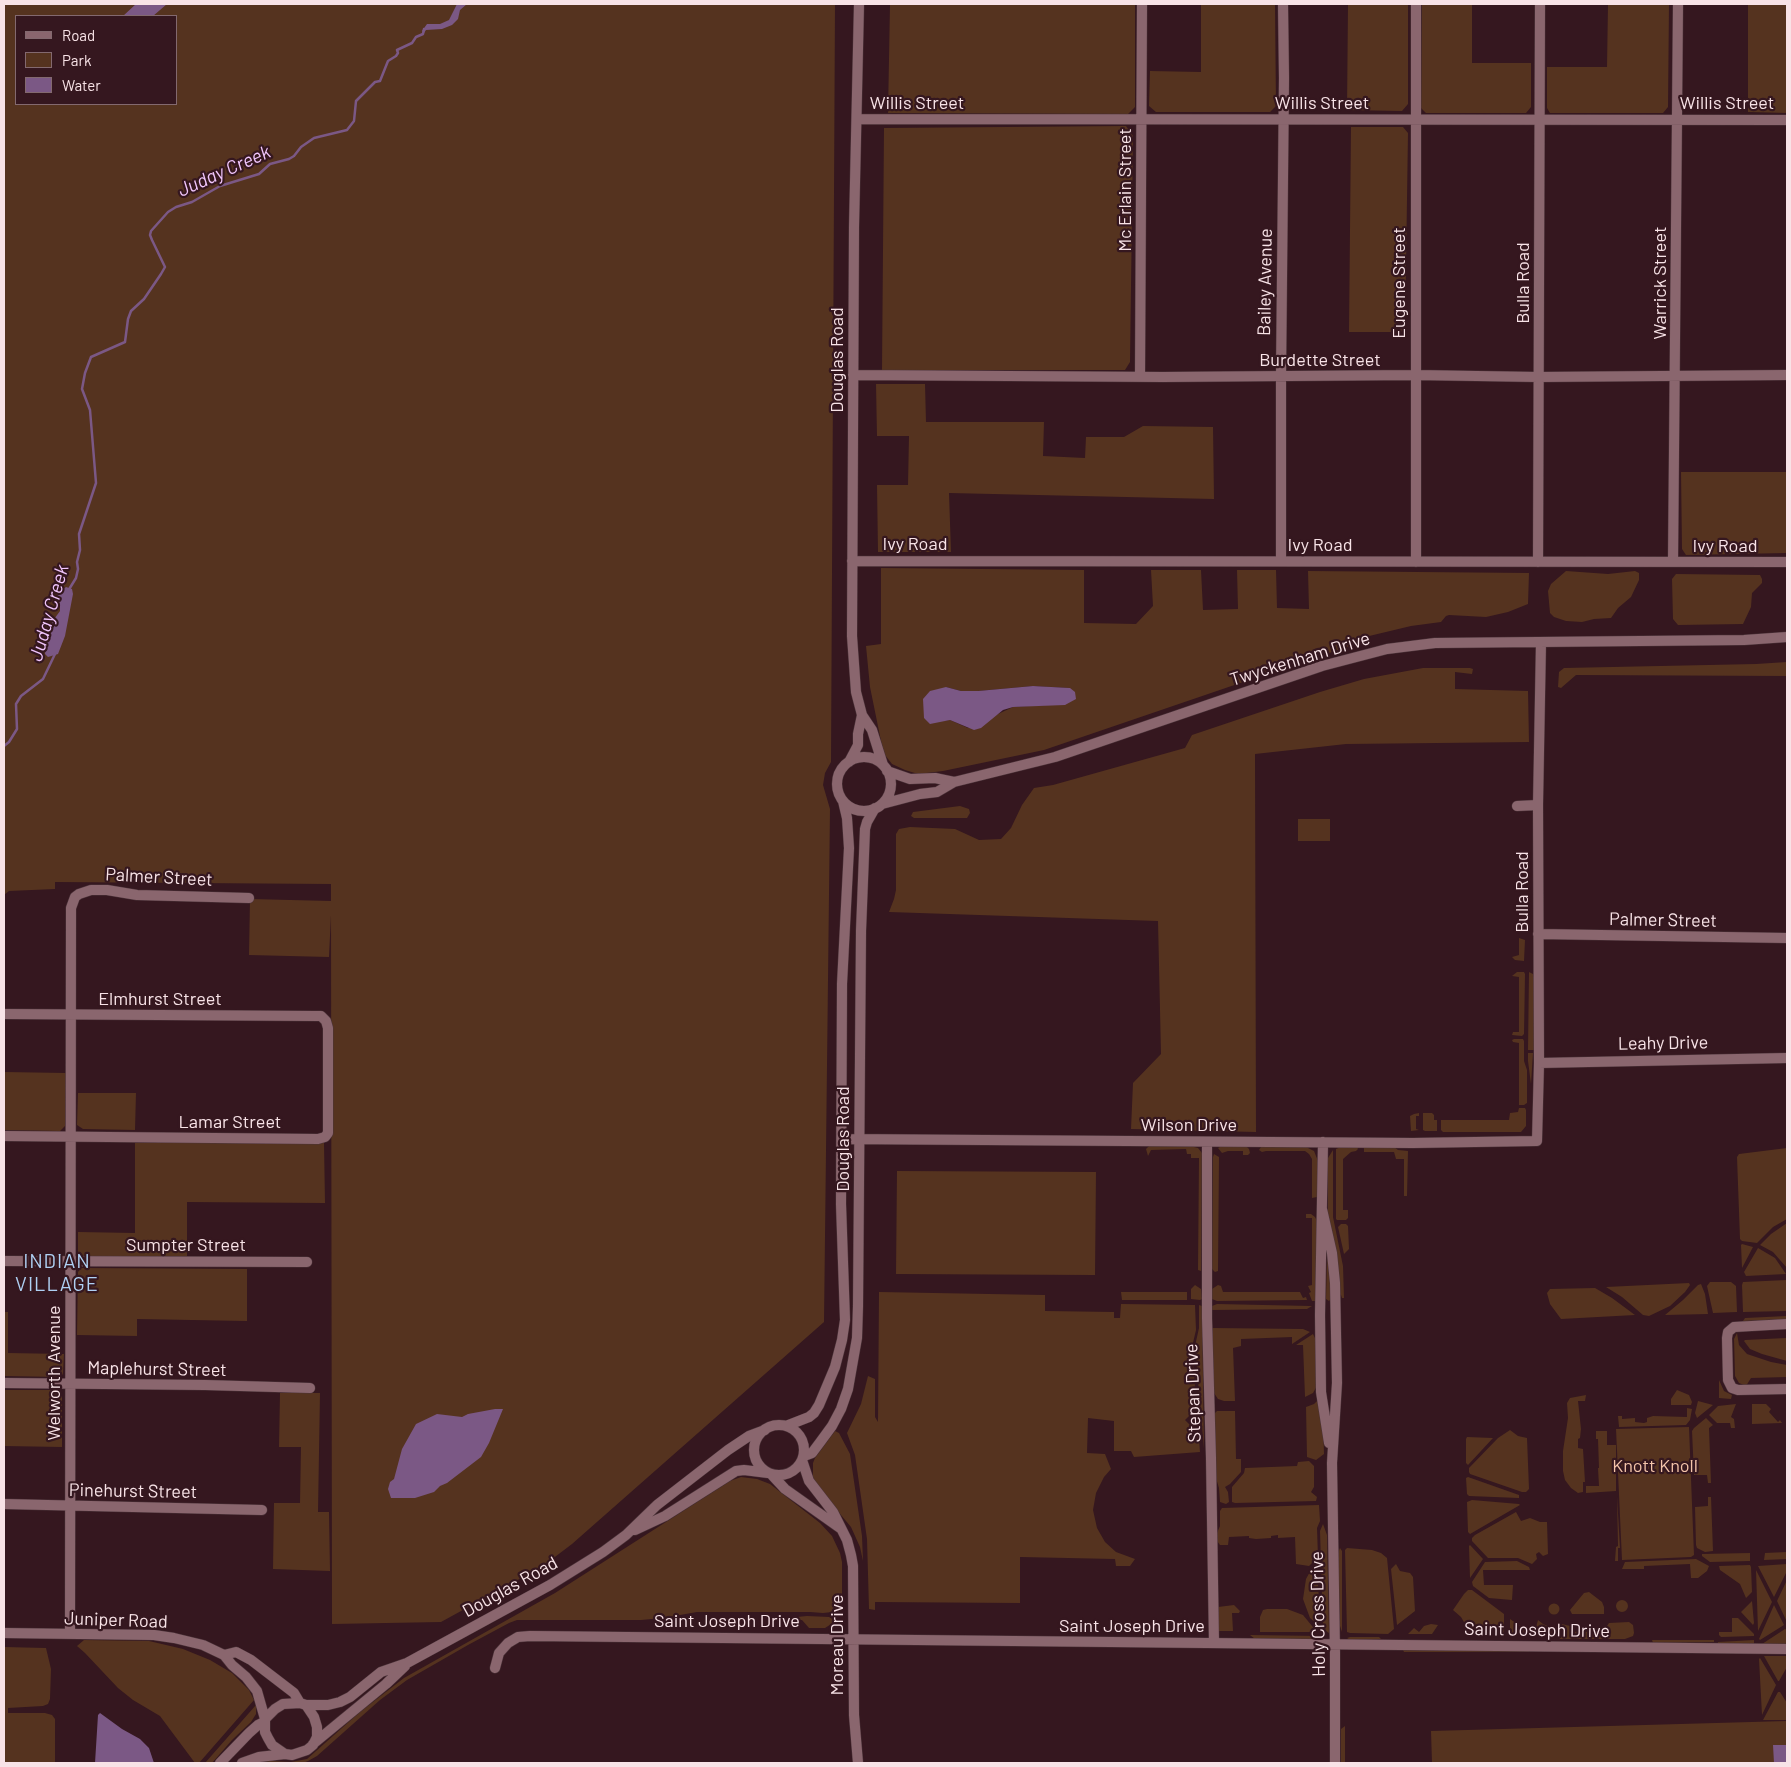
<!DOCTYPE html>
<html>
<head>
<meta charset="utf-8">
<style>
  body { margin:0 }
  #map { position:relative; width:1791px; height:1767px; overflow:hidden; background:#35171f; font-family:Barlow,sans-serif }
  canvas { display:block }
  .frame { position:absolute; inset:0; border:5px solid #f8e3e7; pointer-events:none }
  .legend { position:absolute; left:15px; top:15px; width:162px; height:90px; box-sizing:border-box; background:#35171f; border:1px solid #83696f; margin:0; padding:6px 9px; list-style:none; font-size:15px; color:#f8e3e7 }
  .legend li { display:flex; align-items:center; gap:10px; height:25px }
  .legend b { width:25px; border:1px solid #83696f }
</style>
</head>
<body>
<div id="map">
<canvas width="1791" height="1767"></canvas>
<div class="frame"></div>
<ul class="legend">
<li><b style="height:6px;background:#8a666e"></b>Road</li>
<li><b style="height:14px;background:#55331f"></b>Park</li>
<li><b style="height:14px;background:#7b5885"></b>Water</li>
</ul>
</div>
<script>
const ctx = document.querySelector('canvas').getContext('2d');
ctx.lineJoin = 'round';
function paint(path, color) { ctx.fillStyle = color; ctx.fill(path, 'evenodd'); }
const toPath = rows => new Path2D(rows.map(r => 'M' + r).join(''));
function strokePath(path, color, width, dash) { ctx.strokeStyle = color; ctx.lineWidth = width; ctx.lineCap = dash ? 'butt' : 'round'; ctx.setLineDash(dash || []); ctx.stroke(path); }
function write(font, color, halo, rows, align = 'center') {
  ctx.font = font + ' Barlow,sans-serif'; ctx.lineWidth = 4.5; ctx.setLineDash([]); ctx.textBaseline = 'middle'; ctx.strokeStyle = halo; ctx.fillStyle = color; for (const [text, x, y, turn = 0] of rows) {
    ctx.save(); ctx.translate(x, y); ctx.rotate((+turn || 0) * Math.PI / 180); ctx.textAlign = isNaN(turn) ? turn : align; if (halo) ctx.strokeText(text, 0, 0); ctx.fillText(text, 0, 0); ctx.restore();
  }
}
const green = toPath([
  [4,4,835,4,831,762,825,773,823,785,830,809,824,1322,572,1544,543,1566,441,1622,332,1624,331,915,329,957,249,955,250,899,331,901,331,884,55,882,55,889,9,891,4,895],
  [16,16,176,16,176,104,16,104],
  [890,4,1135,4,1135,107,1128,114,888,113],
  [1201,4,1275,4,1276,106,1270,112,1156,112,1149,106,1150,71,1201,72],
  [1348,4,1408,4,1408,104,1402,111,1347,110],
  [1422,4,1472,4,1472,63,1531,63,1531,107,1526,113,1426,113,1421,108],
  [1608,4,1669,4,1668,107,1663,113,1550,113,1547,108,1547,67,1607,67],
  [1748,4,1787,4,1787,113,1748,112],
  [1126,126,1133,136,1130,362,1125,370,882,370,884,128],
  [1351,127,1403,127,1408,133,1405,332,1349,332],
  [876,384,925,384,926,422,1044,422,1043,456,1085,458,1086,437,1124,437,1143,426,1213,427,1214,499,949,493,951,552,878,552,877,485,908,485,909,436,877,436],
  [1681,472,1787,472,1787,553,1686,555,1682,549],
  [881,568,1084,570,1084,623,1136,624,1153,606,1151,570,1201,570,1203,610,1238,609,1237,570,1276,570,1277,608,1309,609,1308,571,1529,573,1528,604,1508,612,1486,617,1449,615,1446,616,1441,622,1411,626,1365,637,1362,642,1269,673,1266,673,1264,670,1255,673,1252,679,1044,750,943,771,918,774,905,770,892,764,885,755,881,741,870,687,866,646,881,644],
  [1033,686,1070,688,1046,705,1013,707,968,728,950,720,942,721,946,687,961,691,978,691],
  [1566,571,1608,574,1635,571,1639,573,1639,580,1631,597,1618,608,1611,618,1594,619,1582,622,1566,621,1554,617,1550,613,1548,591,1551,584],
  [1676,574,1760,575,1762,579,1762,583,1752,593,1751,607,1743,624,1678,625,1673,619,1672,579],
  [1787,662,1787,676,1576,675,1561,688,1558,687,1559,672,1564,668,1756,664],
  [1423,668,1470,668,1473,669,1472,674,1455,672,1455,689,1528,691,1529,742,1346,744,1255,754,1256,1132,1131,1129,1133,1083,1161,1054,1158,921,889,912,894,899,896,890,896,834,899,829,910,827,955,829,979,840,1001,839,1011,828,1022,805,1034,788,1053,785,1185,748,1192,735,1320,692,1364,679],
  [960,806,969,809,970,813,967,818,914,818,911,816,913,812],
  [1298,819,1330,819,1330,841,1298,841],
  [1519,938,1525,940,1524,961,1515,960,1512,957,1519,955],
  [1517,972,1524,972,1525,974,1524,1034,1522,1036,1512,1035,1513,1032,1519,1032,1519,977,1512,976],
  [1529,972,1533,974,1534,977,1534,1050,1528,1050],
  [1514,1039,1523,1039,1524,1041,1524,1061,1527,1070,1527,1103,1524,1105,1519,1105,1519,1043,1513,1042,1512,1040],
  [1528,1053,1533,1053,1531,1084,1528,1061],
  [4,1072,66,1073,65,1126,60,1131,4,1130],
  [78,1093,136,1093,135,1130,83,1129,77,1125],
  [1519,1108,1525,1108,1526,1110,1526,1126,1521,1132,1443,1132,1441,1130,1441,1120,1509,1120,1510,1113,1518,1112],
  [1419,1113,1419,1116,1416,1116,1416,1129,1419,1130,1411,1131,1410,1116,1414,1114],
  [1423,1113,1432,1113,1434,1115,1434,1120,1437,1120,1437,1131,1425,1131,1423,1130],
  [135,1143,324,1143,325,1203,187,1202,187,1256,82,1256,78,1252,78,1232,135,1233],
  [1149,1146,1190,1146,1198,1148,1202,1153,1201,1271,1198,1270,1199,1158,1191,1158,1191,1154,1187,1154,1186,1149,1151,1150,1148,1156,1146,1149],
  [1222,1146,1246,1146,1249,1149,1250,1153,1248,1155,1243,1155,1243,1151,1228,1151,1222,1153,1218,1148],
  [1261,1147,1306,1147,1314,1151,1318,1161,1317,1197,1312,1198,1312,1159,1309,1154,1305,1151,1266,1151,1262,1152,1259,1150],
  [1341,1147,1357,1147,1358,1149,1356,1151,1351,1152,1343,1159,1343,1210,1348,1210,1348,1218,1346,1220,1337,1220,1336,1219,1336,1149],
  [1364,1147,1394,1147,1398,1150,1408,1151,1407,1196,1404,1196,1404,1159,1396,1159,1394,1152,1364,1152],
  [1787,1148,1787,1219,1773,1227,1757,1243,1742,1241,1740,1239,1737,1157,1739,1154],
  [1333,1150,1333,1217,1343,1266,1344,1298,1342,1298,1341,1295,1337,1292,1328,1218,1328,1158],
  [1214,1154,1219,1157,1218,1271,1215,1272,1212,1269,1213,1157],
  [897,1171,1096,1172,1095,1275,896,1274],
  [1306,1214,1311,1214,1315,1217,1317,1221,1316,1300,1315,1301,1312,1301,1309,1293,1311,1292,1308,1286,1312,1285,1312,1218,1306,1218],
  [1787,1223,1787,1268,1773,1252,1760,1245,1771,1234],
  [1341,1224,1346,1224,1348,1226,1349,1249,1344,1254,1338,1227],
  [1323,1226,1330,1258,1330,1300,1329,1301,1326,1299,1327,1258],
  [1742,1244,1753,1247,1742,1268,1741,1245],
  [1758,1248,1775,1258,1786,1274,1746,1276,1744,1272],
  [81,1268,247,1269,247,1321,137,1319,137,1336,77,1335,78,1272],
  [1787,1280,1787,1311,1743,1312,1742,1285,1743,1282],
  [1710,1282,1731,1282,1736,1286,1737,1312,1713,1313,1707,1286],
  [1689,1283,1690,1285,1685,1292,1670,1306,1649,1316,1643,1315,1622,1297,1606,1287],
  [1701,1284,1705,1294,1708,1314,1665,1315,1683,1300,1698,1285],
  [1195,1285,1201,1289,1202,1299,1200,1300,1191,1299,1191,1289],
  [1218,1285,1221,1286,1223,1292,1300,1292,1303,1298,1306,1297,1307,1300,1217,1301,1212,1299,1212,1289],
  [1595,1288,1612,1298,1635,1315,1561,1319,1550,1304,1547,1293,1550,1289],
  [879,1292,1045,1295,1045,1311,1114,1312,1114,1318,1120,1318,1121,1304,1195,1305,1196,1330,1192,1347,1197,1413,1191,1414,1185,1420,1191,1426,1198,1427,1200,1452,1134,1457,1131,1451,1114,1451,1114,1421,1088,1418,1087,1453,1105,1454,1111,1469,1104,1477,1096,1493,1093,1510,1097,1528,1105,1542,1116,1552,1135,1559,1130,1566,1116,1566,1115,1559,1020,1557,1020,1603,875,1602,875,1610,869,1609,867,1539,855,1455,847,1433,861,1404,868,1376,875,1379,875,1417,878,1422],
  [1121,1292,1187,1292,1187,1300,1122,1300],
  [1217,1304,1311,1306,1312,1306,1307,1309,1212,1310,1212,1306],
  [1199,1305,1202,1306,1204,1449,1195,1346,1199,1328],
  [4,1312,8,1312,8,1353,64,1354,63,1374,60,1377,4,1376],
  [1787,1316,1787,1319,1743,1321,1745,1318],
  [1212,1328,1303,1329,1310,1332,1292,1344,1292,1337,1241,1339,1241,1346,1233,1348,1235,1401,1224,1401,1218,1399,1214,1393],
  [1737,1333,1739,1345,1747,1354,1771,1362,1787,1365,1787,1377,1751,1378,1746,1386,1739,1383,1735,1376,1734,1339],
  [1313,1334,1316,1340,1318,1384,1313,1393,1305,1397,1303,1345,1296,1345],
  [1786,1338,1787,1361,1762,1354,1750,1349,1744,1341,1745,1340],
  [1719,1380,1724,1391,1732,1395,1731,1399,1719,1398],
  [4,1390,59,1390,62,1396,62,1447,4,1446],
  [1677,1390,1689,1395,1692,1402,1691,1405,1671,1405,1671,1399],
  [280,1393,320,1393,318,1512,329,1512,330,1571,273,1569,274,1503,300,1503,301,1447,279,1447],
  [1586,1395,1585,1401,1578,1401,1581,1429,1580,1438,1578,1439,1578,1448,1583,1449,1585,1482,1583,1482,1583,1492,1578,1493,1571,1488,1565,1480,1563,1471,1563,1451,1568,1418,1567,1403,1570,1398],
  [1319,1399,1323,1421,1324,1454,1316,1460,1307,1457,1306,1407,1314,1404],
  [1698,1401,1713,1405,1697,1418,1695,1413],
  [1736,1404,1731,1417,1734,1419,1735,1428,1731,1428,1730,1423,1717,1423,1709,1415,1718,1406],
  [1752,1404,1766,1404,1771,1409,1769,1412,1778,1422,1780,1420,1782,1423,1752,1424],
  [1687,1408,1692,1409,1690,1420,1686,1425,1619,1427,1618,1416,1622,1416,1622,1419,1635,1418,1635,1422,1644,1423,1647,1422,1647,1418,1653,1416,1687,1417],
  [1217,1411,1235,1411,1236,1459,1241,1459,1241,1472,1230,1484,1225,1487,1228,1492,1229,1502,1226,1504,1220,1502,1219,1488,1216,1478,1214,1414],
  [1706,1418,1713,1425,1709,1428,1711,1483,1708,1483,1707,1475,1694,1475,1692,1431,1694,1428],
  [1689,1427,1694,1555,1691,1557,1622,1560,1616,1429],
  [1510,1430,1518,1436,1527,1438,1529,1489,1526,1492,1522,1492,1470,1474,1469,1472,1469,1468,1498,1438],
  [835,1431,839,1433,850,1454,862,1536,863,1561,860,1547,851,1527,816,1485,813,1477,813,1463,815,1458],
  [1596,1431,1607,1431,1607,1445,1616,1445,1616,1491,1586,1493,1586,1486,1599,1486,1598,1468,1599,1468,1598,1439,1596,1439],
  [1467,1437,1493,1438,1468,1465,1466,1463,1466,1439],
  [1309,1461,1314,1466,1314,1487,1311,1492,1317,1497,1316,1501,1235,1503,1232,1502,1232,1487,1244,1473,1245,1468,1297,1466,1298,1462],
  [741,1477,757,1479,770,1484,820,1523,832,1536,840,1553,842,1562,842,1611,823,1613,810,1612,697,1612,663,1618,641,1620,517,1620,509,1623,468,1645,407,1680,380,1700,317,1756,308,1761,303,1763,256,1763,270,1761,291,1762,307,1759,360,1712,404,1678,555,1593,730,1481],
  [1468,1477,1519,1495,1519,1498,1469,1496,1467,1494,1466,1478],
  [1617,1496,1620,1548,1618,1548,1618,1561,1615,1561,1616,1547,1618,1546],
  [1708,1497,1711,1497,1713,1551,1705,1552,1697,1548,1696,1545,1695,1507,1708,1506],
  [1472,1500,1519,1504,1520,1505,1470,1534,1468,1532,1467,1502],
  [1319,1505,1320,1521,1317,1528,1318,1557,1309,1566,1296,1564,1295,1537,1278,1538,1278,1535,1271,1536,1271,1538,1256,1539,1249,1538,1249,1536,1229,1537,1228,1545,1220,1545,1217,1541,1217,1533,1220,1526,1220,1511,1222,1508],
  [1516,1512,1521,1521,1530,1518,1540,1522,1547,1522,1548,1554,1543,1556,1539,1552,1536,1554,1537,1559,1532,1564,1518,1558,1488,1558,1472,1541,1472,1538,1475,1535],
  [1323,1524,1327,1535,1329,1633,1323,1629,1320,1531],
  [1470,1545,1483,1559,1470,1578,1469,1546],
  [1340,1548,1342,1551,1342,1632,1340,1626,1338,1553],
  [1347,1548,1372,1550,1381,1553,1387,1558,1394,1629,1388,1634,1350,1633,1347,1632,1345,1550],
  [1787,1552,1787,1559,1764,1560,1765,1553],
  [1750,1553,1750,1561,1710,1562,1702,1556,1702,1554],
  [1696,1559,1709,1566,1707,1571,1698,1578,1691,1578,1690,1564,1644,1566,1644,1569,1622,1569,1625,1562],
  [1517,1561,1529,1567,1530,1570,1483,1570,1484,1585,1513,1585,1512,1600,1489,1598,1473,1586,1472,1582,1485,1562],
  [1317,1564,1320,1622,1318,1625,1310,1618,1303,1599,1306,1579,1312,1568],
  [1396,1564,1400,1571,1410,1573,1413,1577,1415,1611,1397,1625,1391,1569],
  [1787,1564,1787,1571,1774,1597,1758,1566],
  [1750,1565,1751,1567,1752,1592,1746,1598,1740,1584,1720,1570,1719,1566],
  [1756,1570,1772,1602,1758,1631],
  [1787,1580,1787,1622,1777,1601],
  [1468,1590,1472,1590,1504,1614,1504,1635,1471,1634,1461,1617,1453,1610,1464,1594],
  [1589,1592,1602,1602,1604,1607,1604,1614,1572,1614,1570,1610,1584,1593],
  '1616 1606a6 6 0 1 1 12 0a6 6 0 1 1-12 0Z',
  [1752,1601,1754,1623,1753,1625,1741,1612],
  '1548.5 1609a5.5 5.5 0 1 1 11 0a5.5 5.5 0 1 1-11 0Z',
  [1234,1605,1240,1611,1239,1613,1232,1613,1233,1631,1218,1631,1218,1607],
  [1774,1605,1784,1625,1760,1640,1759,1639],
  [1267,1609,1287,1609,1303,1615,1317,1632,1260,1632,1260,1617,1263,1610],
  [807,1616,829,1617,836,1621,825,1628,809,1628,802,1620,797,1620,797,1617],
  [1732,1618,1738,1618,1754,1634,1754,1636,1721,1637,1719,1635,1719,1632,1732,1632],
  [1510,1619,1529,1632,1523,1635,1510,1635],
  [1538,1620,1543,1624,1553,1628,1553,1638,1545,1637,1535,1631],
  [1629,1622,1633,1625,1634,1633,1633,1636,1625,1639,1560,1639,1558,1636,1557,1629,1562,1624,1570,1626,1571,1632,1607,1631,1607,1626,1609,1623],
  [1431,1624,1438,1625,1432,1634,1408,1634,1414,1628,1419,1632,1424,1626],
  [1785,1629,1787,1630,1787,1644,1762,1644],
  [1250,1635,1320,1636,1320,1639,1255,1639],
  [1350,1637,1379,1637,1381,1639,1350,1640,1347,1638],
  [84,1640,149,1641,183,1649,210,1660,232,1673,249,1690,254,1700,199,1763,195,1763,160,1716,133,1700,118,1688,85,1653,77,1646],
  [1652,1640,1714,1640,1714,1642,1653,1643],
  [1754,1640,1754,1644,1718,1643,1718,1642],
  [4,1647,46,1648,51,1669,50,1699,48,1704,43,1706,8,1708,8,1713,45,1713,52,1715,55,1719,55,1763,4,1763],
  [1403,1650,1529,1651,1529,1652,1404,1652],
  [1764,1656,1787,1656,1787,1667,1779,1681,1778,1681],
  [1760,1658,1776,1685,1762,1715,1759,1659],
  [1778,1692,1780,1692,1787,1703,1787,1720,1763,1720],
  [256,1705,256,1714,251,1722,232,1740,212,1763,205,1763],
  [1787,1721,1787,1763,1432,1763,1431,1731],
  [1345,1726,1345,1763,1341,1763,1341,1729]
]);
const water = toPath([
  [136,4,167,4,153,16,123,16],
  [457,4,467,4,460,10,458,19,452,25,442,29,426,30,424,33,422,31,427,24,440,24,449,20],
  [66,587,72,589,73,594,65,636,58,654,48,657,45,654,46,645,52,630,52,622,60,611,60,604,57,599,58,593],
  [1033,686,1070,688,1075,692,1076,699,1065,705,1013,707,1003,710,981,728,974,730,950,720,930,724,924,718,923,699,930,691,946,687,961,691,978,691],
  [495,1409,503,1409,489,1443,481,1457,447,1483,440,1486,434,1492,415,1498,391,1498,388,1489,390,1482,394,1479,402,1449,416,1424,437,1414,462,1417,468,1414],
  [100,1713,122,1729,140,1739,149,1748,154,1763,95,1763,98,1715],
  [1773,1745,1787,1745,1787,1763,1774,1763]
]);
const stream = toPath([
  [68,591,76,578,78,569,77,562,80,550,79,534,96,483,90,410,82,389,85,373,91,357,125,342,128,319,131,311,144,299,161,274,165,267,152,240,150,235,151,231,168,212,176,207,192,202,220,186,259,174,270,164,289,159,294,156,301,147,314,138,347,130,354,121,356,101,375,82,380,81,388,61,396,56,398,53,397,50,412,43,416,37,423,34,424,29],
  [4,746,9,742,17,729,16,704,21,696,43,679,55,654]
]);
const minor = toPath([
  [859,4,854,227,852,636,856,692,862,715,872,730,883,765],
  [1416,4,1416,562],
  [857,119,1787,120],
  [853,375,1163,377,1415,375,1538,377,1787,375],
  [1140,376,1142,4],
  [852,561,1787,562],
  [1281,561,1281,376,1284,78,1283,4],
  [1538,562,1540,4],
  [1673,562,1678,4],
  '837 784a27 27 0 1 1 54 0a27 27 0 1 1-54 0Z',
  [849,762,858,745,858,734,862,715],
  [887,771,910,779,935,778,954,782],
  [882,804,920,794,937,792,954,782,1055,757,1322,666,1387,649,1435,643,1744,640,1787,637],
  [1517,806,1538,805],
  [1538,934,1787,938],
  [4,1014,315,1016,321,1016,326,1021,328,1028,328,1133,325,1137,318,1139,4,1136],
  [1539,1063,1787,1058],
  [842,1139,1413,1143,1537,1141,1539,1063,1538,805,1541,642],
  [1207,1142,1207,1318,1211,1458,1214,1643],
  [1323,1142,1320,1315,1321,1392,1329,1443],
  [1322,1209,1332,1253,1335,1283,1337,1383,1332,1463,1335,1653,1335,1763],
  [4,1261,307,1262],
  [1787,1324,1734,1327,1728,1332,1727,1338,1728,1380,1732,1388,1738,1390,1787,1389],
  [4,1383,205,1385,310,1388],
  '754 1450a25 25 0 1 1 50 0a25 25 0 1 1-50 0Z',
  [786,1426,809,1417,814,1413,819,1405,835,1367,842,1340,845,1320,841,1204,842,984,849,848,847,818,843,801],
  [804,1456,812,1453,821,1441,832,1426,841,1409,848,1389,857,1338,858,1306,861,931,865,829,867,822,875,808],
  [802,1460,809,1481,833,1512,847,1540,851,1555,853,1566,854,1715,858,1763],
  [772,1475,785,1489,840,1528],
  [4,1504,262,1510],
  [635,1530,665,1516,736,1471,744,1470,768,1473],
  [4,1633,154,1635,174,1638,203,1645,224,1655,232,1665,246,1677,257,1691,265,1719],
  [70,1634,71,908,75,897,79,894,91,890,107,890,137,895,249,898],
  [224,1655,236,1652,251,1660,294,1693,300,1703],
  [495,1668,499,1653,508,1643,518,1637,530,1636,1787,1649],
  [300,1703,306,1705,314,1717,317,1727,317,1737,313,1745,307,1750,292,1755,285,1754,272,1745,268,1738,265,1732,265,1719,275,1709,283,1704,300,1703],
  [306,1705,328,1705,340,1702,350,1697,381,1672,407,1663,550,1585,603,1552,626,1535,657,1505,728,1450,749,1436,765,1430],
  [313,1744,386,1684,405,1666],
  [220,1763,249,1733,258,1725,264,1722],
  [242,1763,259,1757,285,1754]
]);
const streetNames = [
  ["Willis Street",917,103],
  ["Willis Street",1322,103],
  ["Willis Street",1727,103],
  ["Mc Erlain Street",1125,190,-90],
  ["Bailey Avenue",1265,282,-89],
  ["Eugene Street",1399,283,-90],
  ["Bulla Road",1523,283,-90],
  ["Warrick Street",1660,283,-90],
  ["Douglas Road",837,360,-90],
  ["Burdette Street",1320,360],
  ["Ivy Road",915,544],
  ["Ivy Road",1320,545],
  ["Ivy Road",1725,546],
  ["Twyckenham Drive",1300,659,-17],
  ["Palmer Street",159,877,3],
  ["Bulla Road",1522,892,-90],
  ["Palmer Street",1663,920,1],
  ["Elmhurst Street",160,999],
  ["Leahy Drive",1663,1043,-1],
  ["Lamar Street",230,1122],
  ["Wilson Drive",1189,1125],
  ["Douglas Road",843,1139,-90],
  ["Sumpter Street",186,1245],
  ["Maplehurst Street",157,1369,1],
  ["Welworth Avenue",54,1373,-90],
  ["Stepan Drive",1193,1393,-92],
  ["Pinehurst Street",133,1491,1],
  ["Douglas Road",510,1587,-29],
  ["Holy Cross Drive",1318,1614,-91],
  ["Juniper Road",116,1620,2],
  ["Saint Joseph Drive",727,1621],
  ["Saint Joseph Drive",1132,1626],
  ["Saint Joseph Drive",1537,1630,1],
  ["Moreau Drive",837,1645,-90]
];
const parkNames = [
  ["Knott Knoll",1655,1466]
];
const waterNames = [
  ["Juday Creek",224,171,-24],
  ["Juday Creek",49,613,-74]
];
const quarterNames = [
  ["INDIAN",57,1261],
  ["VILLAGE",57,1284]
];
paint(green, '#55331f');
paint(water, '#7b5885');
strokePath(stream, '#7b5885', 2.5);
strokePath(minor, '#4c343a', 11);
strokePath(minor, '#8a666e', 10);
write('18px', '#f8e3e7', '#35171f', streetNames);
write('18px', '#f4c4aa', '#35171f', parkNames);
write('italic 19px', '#f1c6fd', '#35171f', waterNames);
ctx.letterSpacing = '1px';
write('20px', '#afd0f3', '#35171f', quarterNames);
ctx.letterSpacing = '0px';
</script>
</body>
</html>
